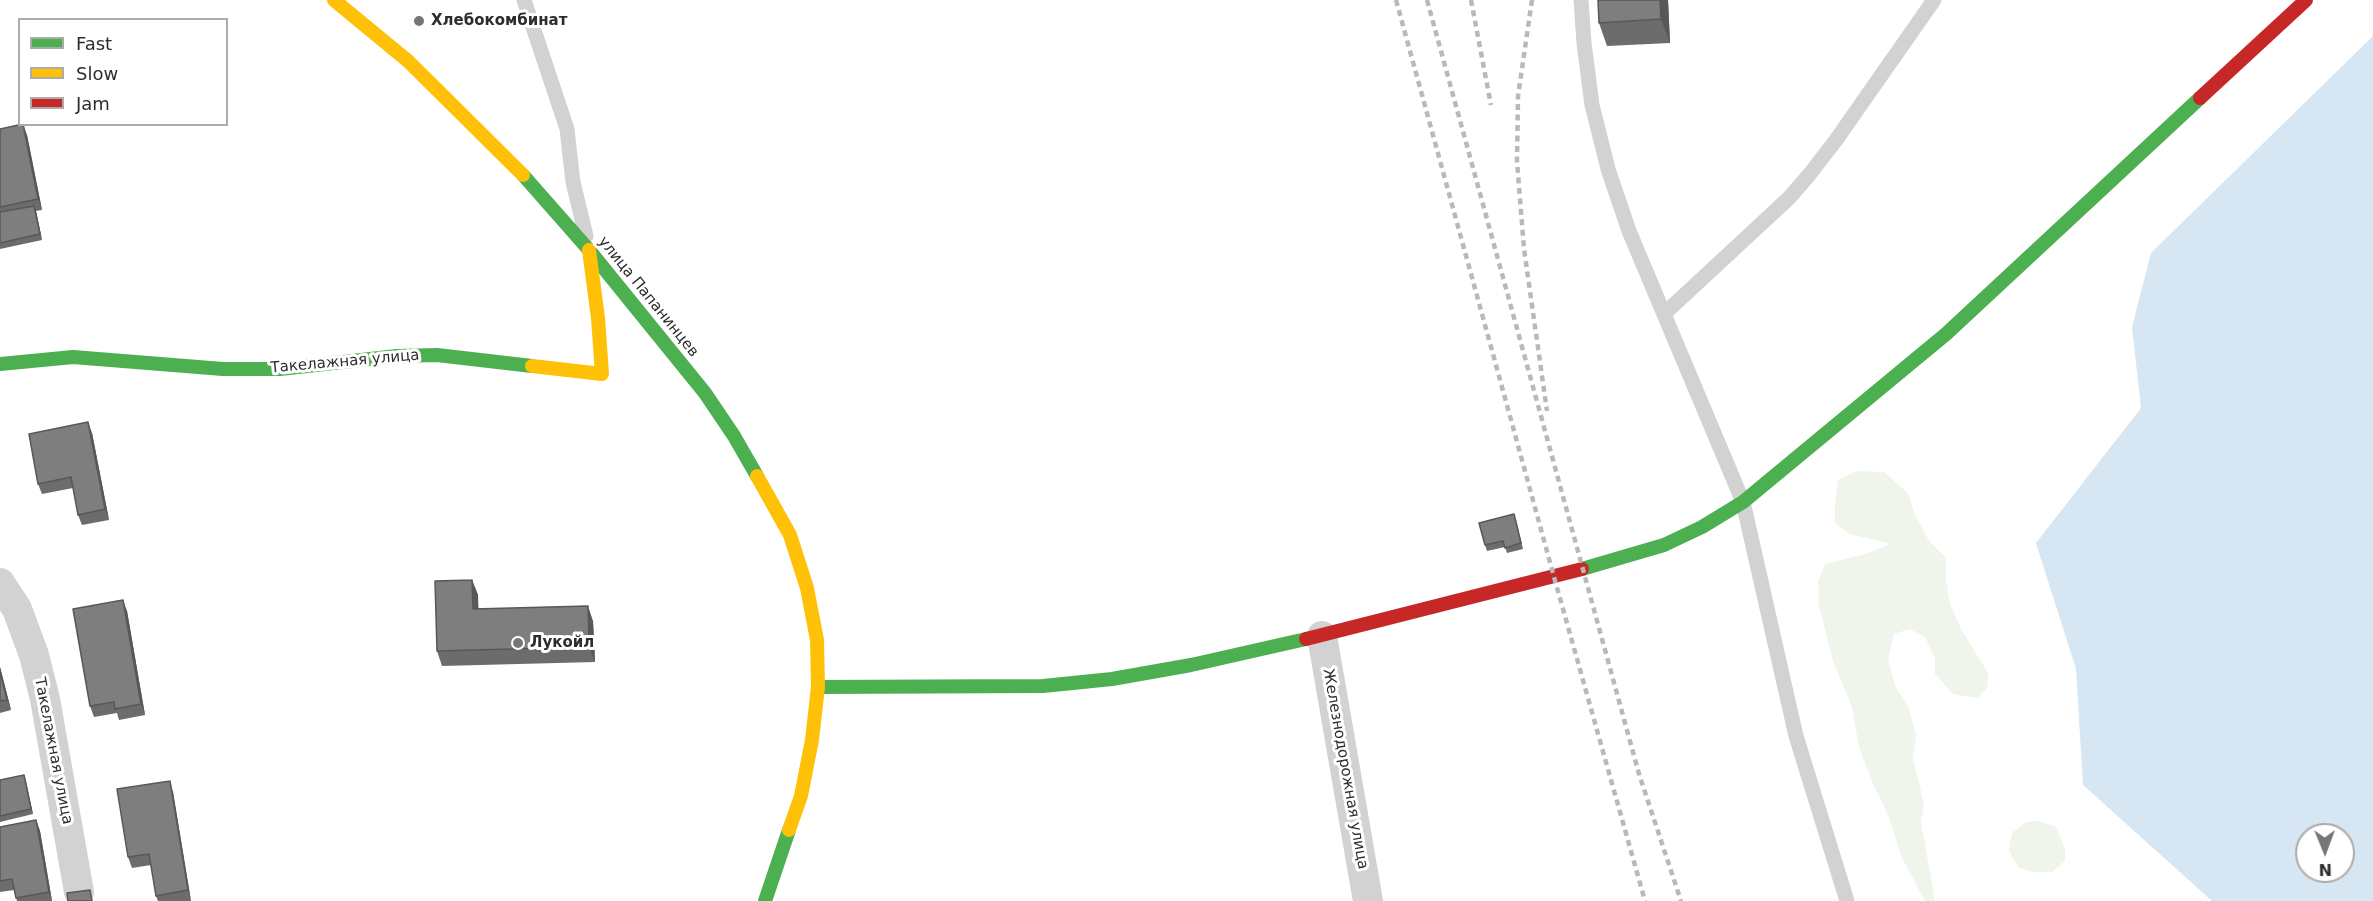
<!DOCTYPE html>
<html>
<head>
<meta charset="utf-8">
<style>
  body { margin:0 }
  #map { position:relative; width:2373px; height:901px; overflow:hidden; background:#fff; font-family:"DejaVu Sans",sans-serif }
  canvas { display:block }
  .legend { position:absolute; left:18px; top:18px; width:210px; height:108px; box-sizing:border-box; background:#fff; border:2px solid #ababab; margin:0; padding:8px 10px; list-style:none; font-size:18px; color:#2d2d2d }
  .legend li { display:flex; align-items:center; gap:12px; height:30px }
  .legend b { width:30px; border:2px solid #ababab }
  .north { position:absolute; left:2295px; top:823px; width:60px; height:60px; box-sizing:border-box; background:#fff; border:2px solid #ababab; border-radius:50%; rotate:179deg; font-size:16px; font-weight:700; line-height:24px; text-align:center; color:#2d2d2d }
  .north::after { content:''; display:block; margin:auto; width:21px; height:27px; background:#767676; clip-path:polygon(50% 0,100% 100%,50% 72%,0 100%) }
</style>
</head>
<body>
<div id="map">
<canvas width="2373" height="901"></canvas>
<ul class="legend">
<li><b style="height:8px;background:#4caf50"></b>Fast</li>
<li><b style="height:8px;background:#ffc107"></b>Slow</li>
<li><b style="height:8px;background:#c62828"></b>Jam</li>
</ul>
<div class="north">N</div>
</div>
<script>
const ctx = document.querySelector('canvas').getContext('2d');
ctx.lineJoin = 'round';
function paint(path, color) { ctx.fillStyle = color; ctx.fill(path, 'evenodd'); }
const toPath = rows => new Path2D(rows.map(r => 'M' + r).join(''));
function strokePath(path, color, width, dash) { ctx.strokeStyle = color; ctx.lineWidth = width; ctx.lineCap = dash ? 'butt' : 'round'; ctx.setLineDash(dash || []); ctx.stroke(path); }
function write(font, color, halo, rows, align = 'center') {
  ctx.font = font + ' "DejaVu Sans",sans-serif'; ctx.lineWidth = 6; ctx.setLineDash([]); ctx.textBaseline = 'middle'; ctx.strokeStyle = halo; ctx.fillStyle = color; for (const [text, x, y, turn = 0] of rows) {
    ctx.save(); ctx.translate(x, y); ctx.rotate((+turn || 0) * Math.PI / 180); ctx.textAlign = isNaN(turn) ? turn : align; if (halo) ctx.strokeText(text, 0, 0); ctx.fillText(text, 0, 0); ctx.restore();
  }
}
const green = toPath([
  [1857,471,1884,472,1908,493,1915,515,1929,541,1946,558,1946,581,1950,604,1961,629,1988,673,1987,688,1978,698,1953,694,1935,674,1935,658,1925,637,1910,629,1894,634,1888,660,1896,688,1909,708,1916,735,1913,759,1924,804,1921,822,1935,901,1925,901,1901,856,1889,817,1873,784,1859,747,1852,707,1833,661,1819,605,1818,582,1825,564,1865,554,1891,544,1850,534,1835,523,1835,505,1838,480],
  [2038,821,2056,827,2065,849,2065,861,2052,872,2032,872,2018,867,2009,851,2012,833,2026,822]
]);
const water = toPath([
  [2373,36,2373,901,2212,901,2083,785,2076,669,2036,543,2141,408,2132,327,2151,253],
  [2307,835,2343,835,2343,871,2307,871]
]);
const lane = toPath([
  [524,0,567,129,573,182,586,236],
  [1581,0,1584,43,1592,105,1608,169,1629,231,1743,502,1796,736,1847,901],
  [1664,314,1789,198,1809,175,1836,140,1934,0]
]);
const street = toPath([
  [0,583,17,609,34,655,45,699,79,892],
  [1322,636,1368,901]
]);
const fast = toPath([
  [523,175,589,250,705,393,734,436,757,476],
  [0,364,73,357,223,369,280,369,397,356,437,355,532,366],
  [1582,569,1664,545,1702,527,1743,502,1946,334,2200,98],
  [818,687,1043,686,1112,679,1191,665,1306,639],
  [765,901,789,830]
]);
const slow = toPath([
  [334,0,408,61,523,175],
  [532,366,602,374,598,318,589,250],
  [757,476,790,535,807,588,817,640,818,687,812,740,801,796,789,830]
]);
const jam = toPath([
  [2200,98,2306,0],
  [1306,639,1582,569]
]);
const rail = toPath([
  [1396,0,1554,577,1645,901],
  [1427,0,1639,774,1681,901],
  [1471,0,1491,105],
  [1532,0,1518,96,1517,161,1524,249,1547,411]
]);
const wall = toPath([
  [1668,0,1670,43,1607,46,1599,23],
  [0,129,27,135,42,210,36,211,42,240,0,249],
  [92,433,109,520,82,525,78,515,73,488,42,494,38,484],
  [1516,520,1523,549,1507,553,1505,547,1487,551,1485,545],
  [472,580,478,595,478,609,593,621,595,662,442,666,437,651],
  [127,611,145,715,119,720,117,713,94,717,90,706],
  [0,667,11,710,0,713],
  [24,775,33,814,0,822,0,780],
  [173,792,191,901,158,901,156,896,151,865,132,868,128,857],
  [36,820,40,831,52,901,17,901,14,890,0,892,0,827]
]);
const shadedWall = toPath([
  [1660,0,1668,0,1670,43,1661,19],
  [23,124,27,135,42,210,38,199],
  [34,206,36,211,42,240,40,234],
  [88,422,92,433,109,520,105,509],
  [472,580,478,595,479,624,473,609],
  [123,600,127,611,145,715,141,704],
  [588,606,593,621,595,662,589,647],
  [0,667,11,710,7,700,0,672],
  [24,775,26,781,33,814,31,809],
  [170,781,173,792,191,901,188,890],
  [36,820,40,831,52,901,49,892]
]);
const building = toPath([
  [1598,0,1660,0,1661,19,1599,23,1598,0],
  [23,124,38,199,0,207,0,129,23,124],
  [34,206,40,234,0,243,0,212,34,206],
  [88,422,105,509,78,515,71,477,38,484,29,434,88,422],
  [1514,514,1521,543,1505,548,1503,541,1485,545,1479,523,1514,514],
  [472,580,473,609,588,606,589,647,437,651,435,581,472,580],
  [123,600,141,704,115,709,114,702,90,706,73,609,123,600],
  [0,672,7,700,0,701,0,672],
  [24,775,31,809,0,816,0,780,24,775],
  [170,781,188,890,156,896,149,854,128,857,117,789,170,781],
  [36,820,49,892,16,898,12,879,0,881,0,827,36,820],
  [90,890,92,901,68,901,67,893,90,890]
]);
const markers = [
  [419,21,6,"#767676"],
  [518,643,6,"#767676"]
];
const poiNames = [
  ["Хлебокомбинат",431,21],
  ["Лукойл",530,643]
];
const streetNames = [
  ["улица Папанинцев",648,297,51],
  ["Такелажная улица",345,362,-5],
  ["Такелажная улица",53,751,79],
  ["Железнодорожная улица",1345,769,80]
];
paint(green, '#eff5ea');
paint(water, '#d6e6f2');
strokePath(lane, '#d2d2d2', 15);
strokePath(street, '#d2d2d2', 30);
strokePath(fast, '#4caf50', 14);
strokePath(slow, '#ffc107', 14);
strokePath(jam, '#c62828', 14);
strokePath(rail, '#b9b9b9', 4.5, [6, 4.5]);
paint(wall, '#6c6c6c');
paint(shadedWall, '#585858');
paint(building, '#7e7e7e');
strokePath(building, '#585858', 1.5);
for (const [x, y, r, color] of markers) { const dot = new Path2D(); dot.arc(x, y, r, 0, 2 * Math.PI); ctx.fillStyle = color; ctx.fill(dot); strokePath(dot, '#fff', 2); }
write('bold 15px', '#2d2d2d', '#fff', poiNames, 'left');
write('15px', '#2d2d2d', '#fff', streetNames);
</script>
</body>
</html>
